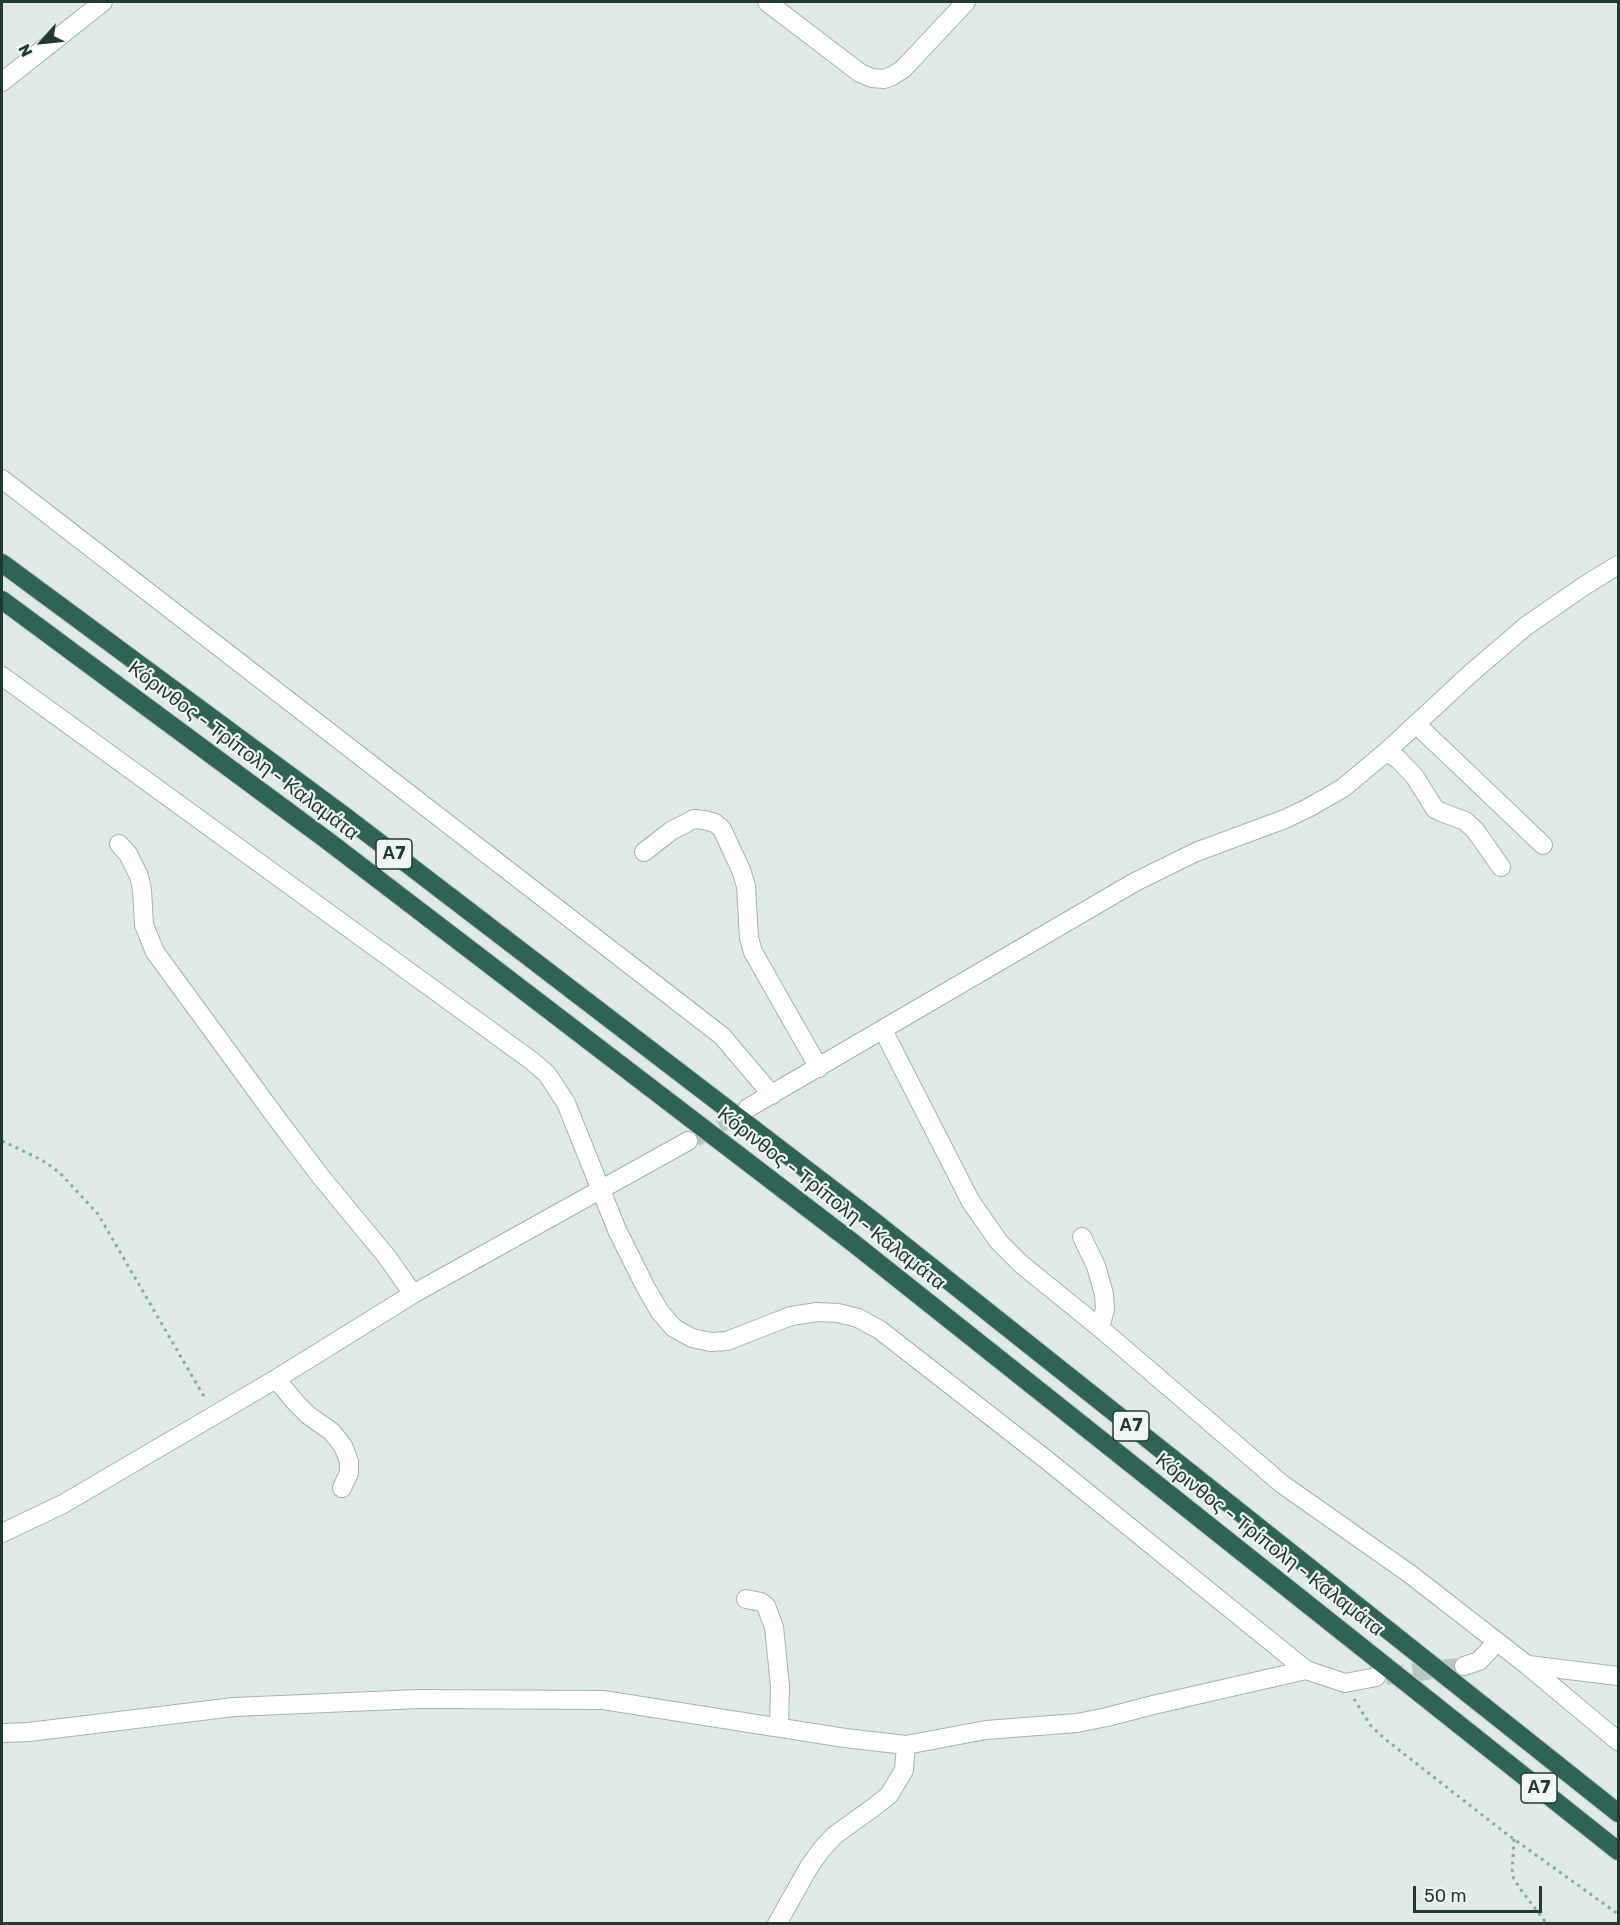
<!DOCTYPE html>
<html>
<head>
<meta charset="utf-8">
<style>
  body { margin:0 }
  #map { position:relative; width:1620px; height:1925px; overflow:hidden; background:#dfeae5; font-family:Rubik,sans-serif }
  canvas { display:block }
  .frame { position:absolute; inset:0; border:3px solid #213931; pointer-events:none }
  .north { position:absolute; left:12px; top:12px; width:60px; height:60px; -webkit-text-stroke:4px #f0f7f3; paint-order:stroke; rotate:243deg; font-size:16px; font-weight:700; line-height:24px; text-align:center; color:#213931 }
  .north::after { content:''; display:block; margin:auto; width:21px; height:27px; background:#213931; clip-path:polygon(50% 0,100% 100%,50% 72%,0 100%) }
  .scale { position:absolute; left:1413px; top:1886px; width:129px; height:27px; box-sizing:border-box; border:3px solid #213931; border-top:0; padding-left:8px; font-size:18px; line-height:21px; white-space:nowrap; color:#213931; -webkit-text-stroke:4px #f0f7f3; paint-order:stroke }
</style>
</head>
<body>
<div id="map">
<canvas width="1620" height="1925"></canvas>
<div class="frame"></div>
<div class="north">N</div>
<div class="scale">50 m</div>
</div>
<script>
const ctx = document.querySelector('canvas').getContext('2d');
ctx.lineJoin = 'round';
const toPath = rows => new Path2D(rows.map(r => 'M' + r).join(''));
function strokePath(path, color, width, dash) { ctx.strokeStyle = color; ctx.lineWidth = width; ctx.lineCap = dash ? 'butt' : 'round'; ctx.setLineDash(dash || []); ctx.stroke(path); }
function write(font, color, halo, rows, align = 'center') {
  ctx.font = font + ' Rubik,sans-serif'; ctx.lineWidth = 4.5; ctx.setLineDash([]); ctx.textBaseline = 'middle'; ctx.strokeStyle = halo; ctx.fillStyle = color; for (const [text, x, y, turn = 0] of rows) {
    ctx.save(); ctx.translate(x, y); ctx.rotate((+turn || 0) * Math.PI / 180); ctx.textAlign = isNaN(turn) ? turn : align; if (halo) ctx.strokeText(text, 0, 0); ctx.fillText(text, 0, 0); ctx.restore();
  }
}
const minorTunnel = toPath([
  [695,1138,747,1109],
  [1386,1676,1464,1666]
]);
const path = toPath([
  [2,1141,42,1160,60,1173,98,1214,206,1400],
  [1354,1699,1371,1726,1385,1739,1504,1832,1618,1914],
  [1514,1839,1512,1874,1514,1879,1521,1890,1547,1924]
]);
const minor = toPath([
  [767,2,860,73,872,78,884,79,892,76,903,69,966,2],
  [2,82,103,2],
  [2,479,722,1036,772,1095],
  [2,676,532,1061,547,1074,566,1103,617,1230,646,1288,660,1312,674,1328,692,1338,711,1342,727,1341,791,1316,817,1312,838,1313,858,1318,880,1330,1048,1461,1306,1670],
  [1416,724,1543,845],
  [1386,752,1398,759,1415,777,1435,809,1441,812,1465,821,1475,830,1501,867],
  [119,844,128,854,139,876,142,890,144,925,155,952,275,1116,321,1177,387,1257,413,1294],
  [644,852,671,831,694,819,704,820,715,823,722,829,741,870,746,886,749,938,753,952,819,1068],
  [883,1030,971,1202,999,1242,1021,1264,1100,1328,1282,1484,1410,1574,1527,1665,1618,1741],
  [748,1108,1135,882,1196,852,1285,819,1308,808,1343,788,1386,752,1470,674,1526,626,1584,586,1618,565],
  [1082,1237,1096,1266,1104,1294,1105,1309,1100,1328],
  [276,1379,296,1403,308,1415,332,1432,343,1446,349,1461,349,1473,342,1488],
  [2,1533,63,1504,276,1379,413,1294,688,1141],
  [746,1599,761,1602,766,1606,774,1627,780,1686,779,1727],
  [1528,1665,1618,1676],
  [1464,1666,1479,1661,1497,1642],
  [2,1733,29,1732,234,1707,419,1699,603,1700,845,1738,906,1745,986,1730,1077,1723,1107,1717,1153,1705,1306,1670,1345,1683,1376,1677],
  [777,1924,809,1867,821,1850,835,1835,874,1807,889,1795,904,1770,906,1745]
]);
const highway = toPath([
  [2,563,346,817,871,1219,1618,1813],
  [2,600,328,841,852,1242,1618,1851]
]);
const shields = [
  [394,854,36],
  [1131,1426,36],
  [1539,1788,36]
];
const shieldNames = [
  ["Α7",394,854],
  ["Α7",1131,1426],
  ["Α7",1539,1788]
];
const streetNames = [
  ["Κόρινθος - Τρίπολη - Καλαμάτα",243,751,37],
  ["Κόρινθος - Τρίπολη - Καλαμάτα",831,1199,38],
  ["Κόρινθος - Τρίπολη - Καλαμάτα",1269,1545,38]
];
strokePath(minorTunnel, '#b9c7c1', 18, [18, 9]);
strokePath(minor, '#a2b1ab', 20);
strokePath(highway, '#bcc4c1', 20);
strokePath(path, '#81ac9c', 3, [3, 4.5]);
strokePath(minor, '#fff', 18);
strokePath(highway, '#2f6356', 18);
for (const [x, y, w] of shields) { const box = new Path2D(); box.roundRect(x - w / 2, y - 15, w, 30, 4.5); ctx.fillStyle = '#f0f7f3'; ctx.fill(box); strokePath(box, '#213931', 1.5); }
write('bold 18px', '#213931', null, shieldNames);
write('20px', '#213931', '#f0f7f3', streetNames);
</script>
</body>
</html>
